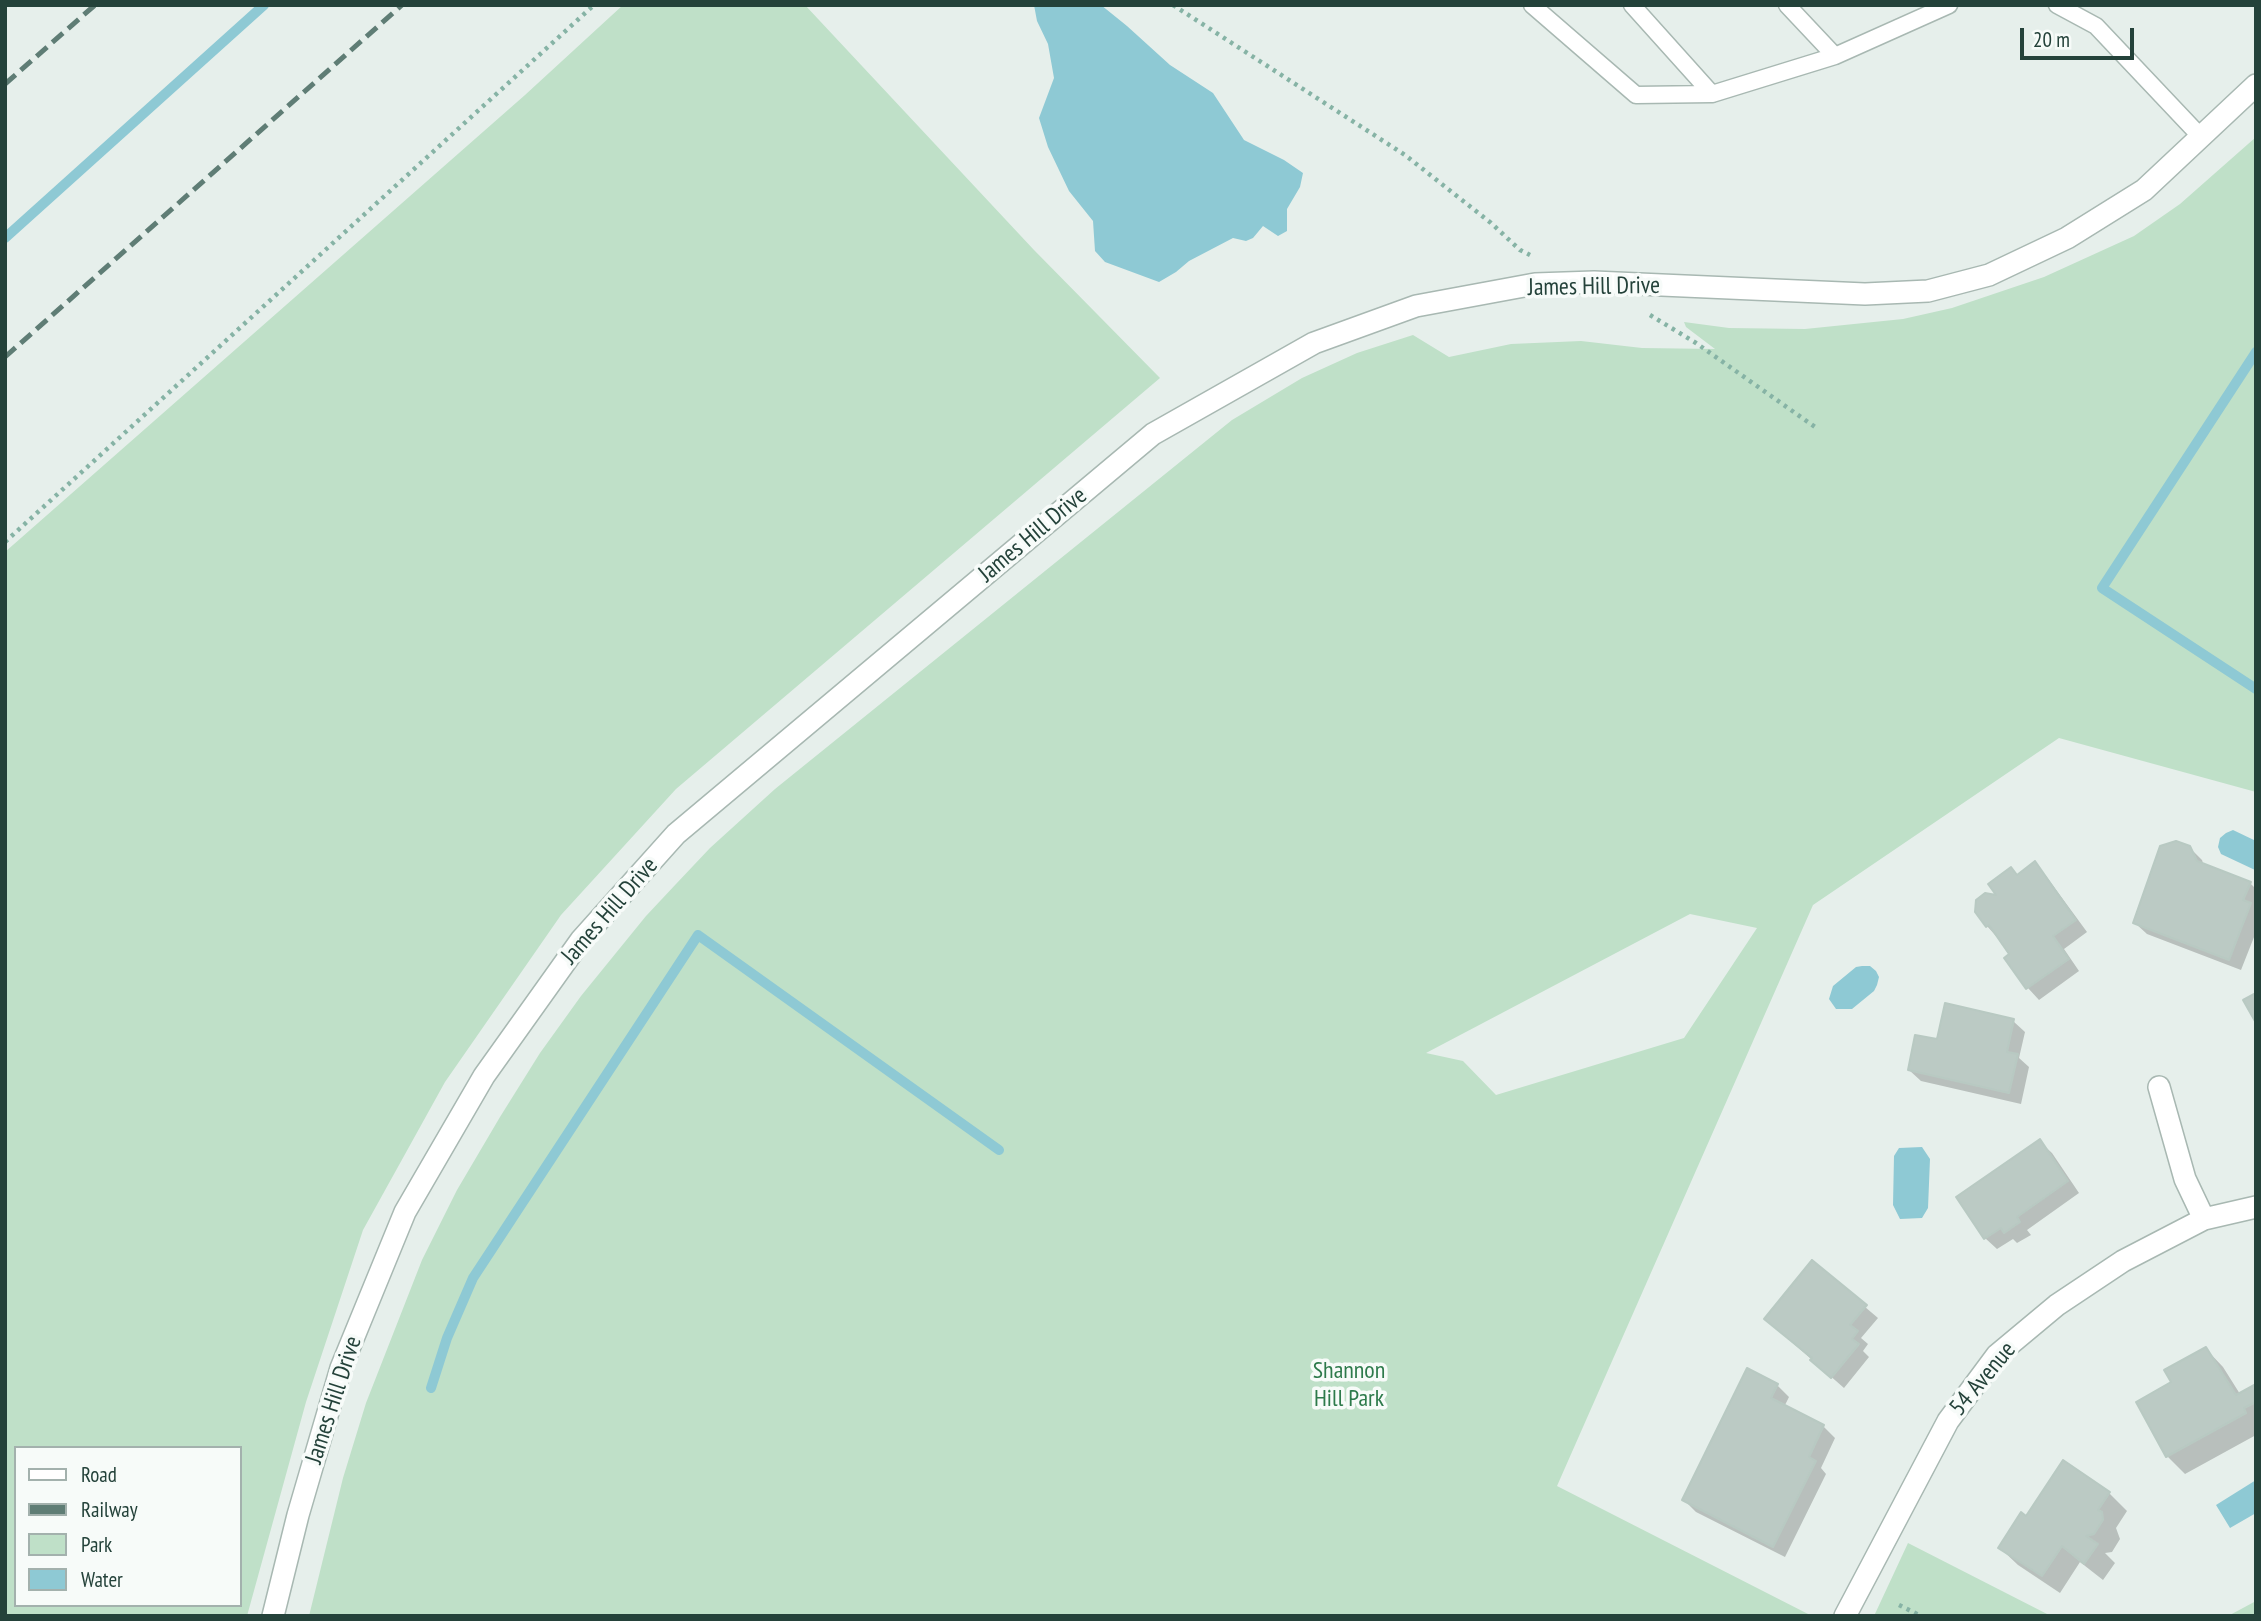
<!DOCTYPE html>
<html>
<head>
<meta charset="utf-8">
<style>
  body { margin:0 }
  #map { position:relative; width:2261px; height:1621px; overflow:hidden; background:#e6efeb; font-family:"PT Sans Narrow",sans-serif }
  canvas { display:block }
  .frame { position:absolute; inset:0; border:7px solid #24423a; pointer-events:none }
  .legend { position:absolute; left:14px; top:1446px; width:228px; height:161px; box-sizing:border-box; background:#f7fbf9; border:2px solid #a3b1ad; margin:0; padding:9px 12px; list-style:none; font-size:21px; color:#24423a }
  .legend li { display:flex; align-items:center; gap:14px; height:35px }
  .legend b { width:35px; border:2px solid #a3b1ad }
  .scale { position:absolute; left:2020px; top:28px; width:114px; height:32px; box-sizing:border-box; border:4px solid #24423a; border-top:0; padding-left:9px; font-size:21px; line-height:24px; white-space:nowrap; color:#24423a; -webkit-text-stroke:5px #f7fbf9; paint-order:stroke }
</style>
</head>
<body>
<div id="map">
<canvas width="2261" height="1621"></canvas>
<div class="frame"></div>
<ul class="legend">
<li><b style="height:9px;background:#fff"></b>Road</li>
<li><b style="height:9px;background:#5f7d75"></b>Railway</li>
<li><b style="height:19px;background:#bfe0c8"></b>Park</li>
<li><b style="height:19px;background:#8ec9d4"></b>Water</li>
</ul>
<div class="scale">20 m</div>
</div>
<script>
const ctx = document.querySelector('canvas').getContext('2d');
ctx.lineJoin = 'round';
function paint(path, color) { ctx.fillStyle = color; ctx.fill(path, 'evenodd'); }
const toPath = rows => new Path2D(rows.map(r => 'M' + r).join(''));
function strokePath(path, color, width, dash) { ctx.strokeStyle = color; ctx.lineWidth = width; ctx.lineCap = dash ? 'butt' : 'round'; ctx.setLineDash(dash || []); ctx.stroke(path); }
function write(font, color, halo, rows, align = 'center') {
  ctx.font = font + ' "PT Sans Narrow",sans-serif'; ctx.lineWidth = 7; ctx.setLineDash([]); ctx.textBaseline = 'middle'; ctx.strokeStyle = halo; ctx.fillStyle = color; for (const [text, x, y, turn = 0] of rows) {
    ctx.save(); ctx.translate(x, y); ctx.rotate((+turn || 0) * Math.PI / 180); ctx.textAlign = isNaN(turn) ? turn : align; if (halo) ctx.strokeText(text, 0, 0); ctx.fillText(text, 0, 0); ctx.restore();
  }
}
const green = toPath([
  [623,5,805,5,1034,250,1160,378,676,789,561,915,445,1082,363,1230,306,1402,247,1616,5,1616,5,552,525,95],
  [16,1448,240,1448,240,1605,16,1605],
  [2256,137,2256,792,2059,738,1813,905,1557,1486,1812,1616,309,1616,343,1478,366,1403,422,1260,457,1190,500,1117,540,1053,581,996,646,916,676,884,710,848,775,789,1232,420,1302,378,1357,353,1413,335,1449,357,1511,344,1581,341,1642,348,1715,349,1686,327,1684,322,1729,328,1805,329,1903,319,1952,308,2044,277,2134,236,2180,204],
  [1690,914,1757,928,1684,1038,1496,1095,1463,1061,1426,1053],
  [1908,1543,2051,1616,1874,1616],
  [2256,1601,2256,1616,2228,1616]
]);
const water = toPath([
  [1034,5,1101,5,1127,26,1170,65,1213,93,1244,140,1284,160,1303,173,1300,187,1287,209,1287,231,1278,236,1263,226,1253,238,1246,241,1233,238,1189,261,1176,272,1159,282,1105,262,1095,251,1093,221,1069,191,1048,147,1039,118,1054,78,1048,44,1037,21],
  [2233,830,2256,841,2256,872,2255,870,2221,854,2218,847,2220,838,2226,833],
  [1862,966,1870,966,1876,971,1879,977,1877,985,1874,991,1852,1009,1836,1009,1829,999,1833,986,1856,967],
  [1922,1147,1930,1159,1928,1208,1922,1218,1900,1219,1893,1205,1894,1156,1899,1148],
  [2256,1480,2256,1513,2230,1528,2216,1505]
]);
const shadow = toPath([
  [2189,847,2202,860,2204,866,2250,883,2256,889,2256,932,2241,970,2147,934,2135,923],
  [2035,864,2046,876,2087,932,2064,949,2079,971,2039,1000,2028,988,2006,958,2012,954,1987,926,2000,897,2018,876],
  [2013,1021,2025,1032,2019,1058,2029,1067,2021,1104,1921,1081,1909,1070,1938,1041],
  [2040,1142,2052,1153,2079,1193,2027,1230,2031,1235,2017,1243,2013,1239,1997,1249,1985,1238],
  [1812,1262,1878,1318,1861,1338,1868,1344,1863,1351,1869,1357,1844,1388,1778,1330],
  [2206,1349,2223,1367,2240,1394,2256,1386,2256,1435,2185,1474,2167,1456,2173,1383],
  [1777,1385,1789,1397,1784,1407,1823,1426,1835,1438,1821,1468,1826,1474,1785,1557,1696,1512,1684,1500],
  [2109,1493,2127,1511,2116,1528,2120,1539,2112,1552,2105,1553,2115,1563,2103,1580,2080,1562,2060,1593,2018,1565,2000,1548,2027,1518]
]);
const stream = toPath([
  [5,238,264,5],
  [2256,352,2102,588,2256,689],
  [431,1388,447,1338,473,1278,698,935,999,1150]
]);
const building = toPath([
  [2176,841,2190,846,2197,861,2251,882,2243,900,2251,903,2229,960,2133,923,2160,846,2176,841],
  [2035,861,2076,920,2053,936,2069,959,2026,989,2004,958,2009,954,1989,925,1986,927,1975,912,1976,900,1985,893,1996,895,1988,884,2011,867,2017,875,2035,861],
  [2256,993,2256,1023,2243,1000,2256,993],
  [1945,1003,2014,1019,2007,1052,2018,1054,2009,1093,1908,1070,1915,1035,1937,1039,1945,1003],
  [2040,1139,2068,1181,2017,1217,2020,1222,2004,1233,2001,1228,1984,1239,1956,1197,2040,1139],
  [1812,1260,1867,1305,1850,1325,1858,1331,1852,1339,1859,1344,1831,1378,1810,1360,1812,1358,1764,1319,1812,1260],
  [2206,1347,2236,1395,2256,1384,2256,1402,2244,1408,2246,1413,2166,1457,2136,1402,2171,1382,2164,1370,2206,1347],
  [1747,1368,1778,1384,1771,1398,1824,1425,1809,1457,1816,1461,1773,1547,1682,1500,1747,1368],
  [2063,1460,2110,1492,2098,1510,2102,1512,2103,1520,2094,1534,2086,1536,2098,1544,2084,1564,2062,1546,2042,1576,1998,1548,2021,1512,2026,1516,2063,1460]
]);
const path = toPath([
  [1173,5,1405,155,1491,223,1520,250,1530,255],
  [1650,315,1696,343,1815,427],
  [5,542,594,5],
  [1899,1605,1921,1616]
]);
const service = toPath([
  [1532,5,1636,95,1712,94],
  [1632,5,1712,94,1835,56,1949,5],
  [1787,5,1835,56],
  [2057,5,2096,26,2201,137]
]);
const minor = toPath([
  [2159,1087,2185,1179,2204,1219],
  [273,1616,298,1515,341,1368,405,1212,484,1076,581,940,676,834,1153,434,1314,343,1416,306,1535,284,1594,282,1865,294,1928,291,1989,275,2067,238,2144,190,2256,85],
  [1845,1616,1948,1421,1997,1355,2057,1305,2123,1261,2204,1219,2256,1207]
]);
const rail = toPath([
  [5,84,95,5],
  [5,357,402,5]
]);
const streetNames = [
  ["James Hill Drive",1594,287,-1],
  ["James Hill Drive",1033,535,-40],
  ["James Hill Drive",610,911,-49],
  ["54 Avenue",1983,1379,-50],
  ["James Hill Drive",334,1400,-72]
];
const parkNames = [
  ["Shannon",1349,1371],
  ["Hill Park",1349,1399]
];
paint(green, '#bfe0c8');
paint(water, '#8ec9d4');
paint(shadow, '#0003');
strokePath(stream, '#8ec9d4', 10);
paint(building, '#bbcac4');
strokePath(building, '#b8c9c2', 2);
strokePath(service, '#a8b8b2', 19);
strokePath(minor, '#a8b8b2', 24);
strokePath(path, '#86b3a5', 4.5, [3.5, 5]);
strokePath(service, '#fff', 16);
strokePath(minor, '#fff', 21);
strokePath(rail, '#5f7d75', 5, [14, 7]);
write('24px', '#24423a', '#f7fbf9', streetNames);
write('24px', '#2d7a4b', '#f7fbf9', parkNames);
</script>
</body>
</html>
